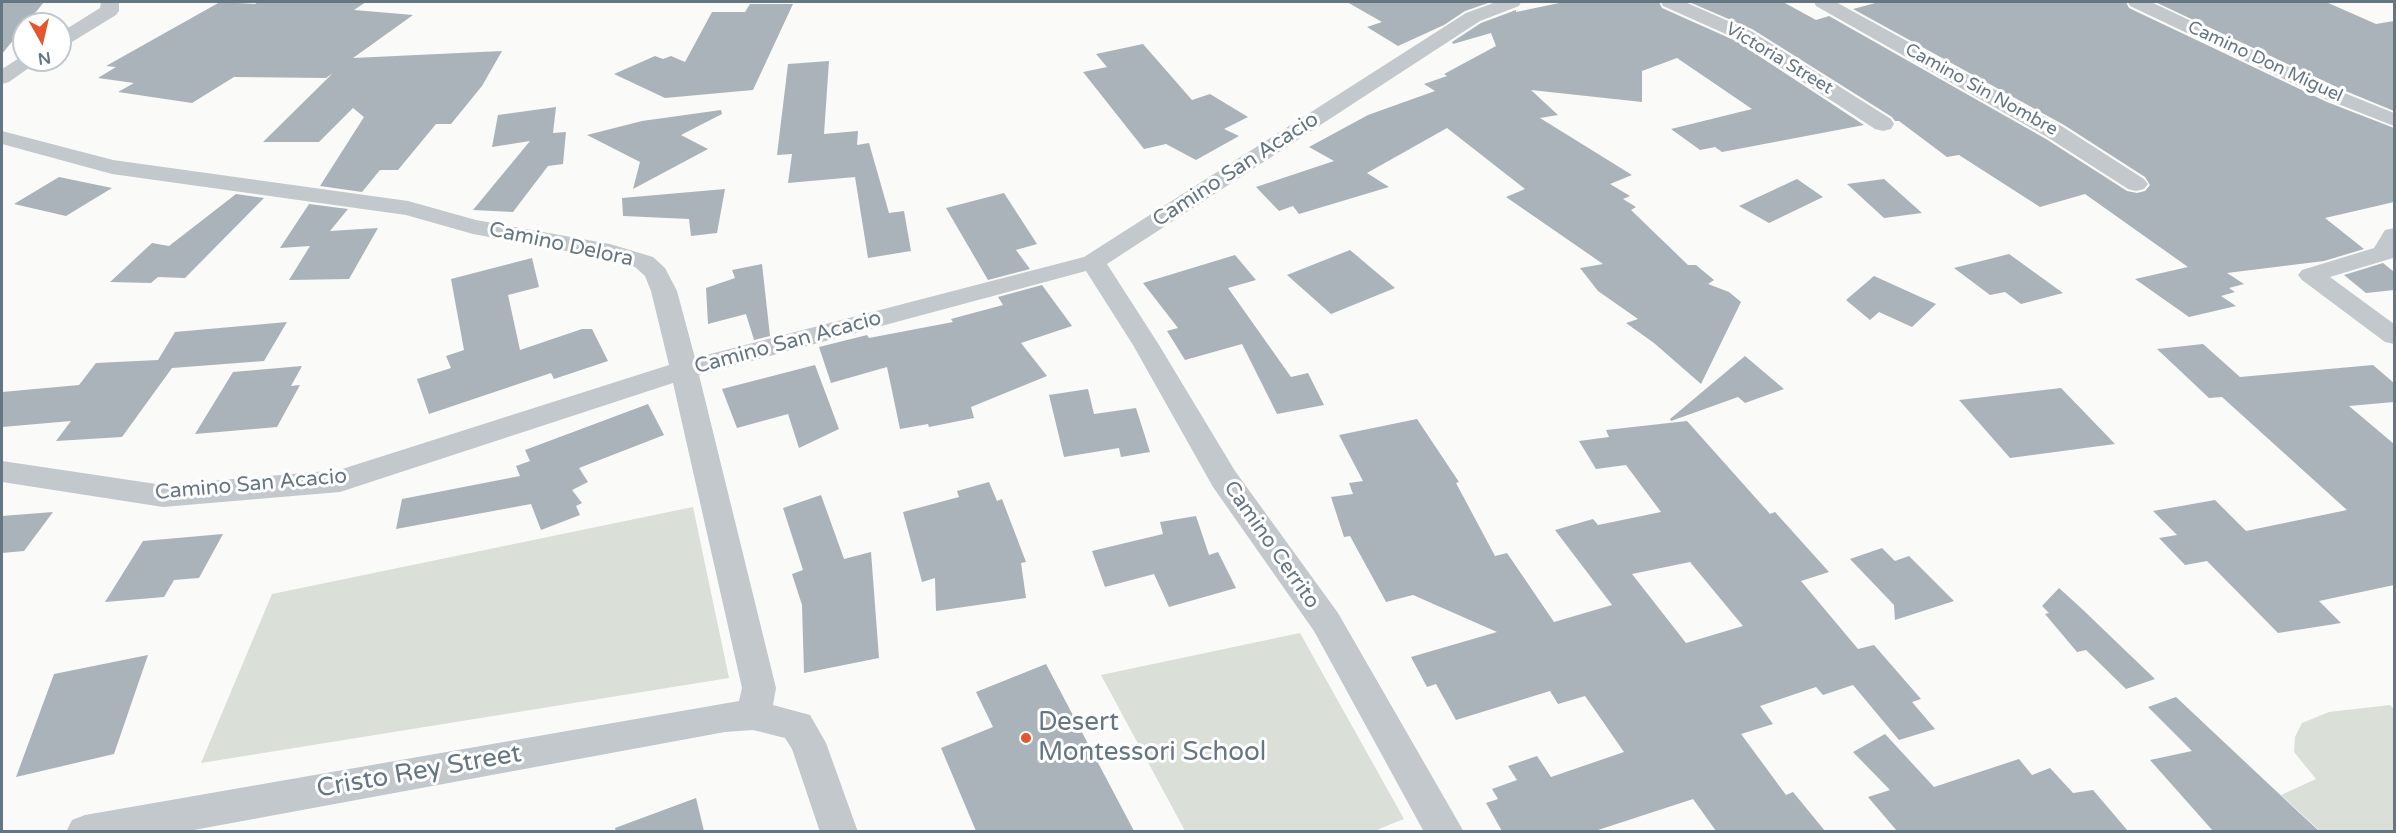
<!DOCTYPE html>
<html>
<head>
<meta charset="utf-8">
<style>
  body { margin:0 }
  #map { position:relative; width:2396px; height:833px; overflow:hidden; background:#fafaf8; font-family:"Varela Round",sans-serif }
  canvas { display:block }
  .frame { position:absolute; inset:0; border:3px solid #657683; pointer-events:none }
  .north { position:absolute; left:12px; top:12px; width:60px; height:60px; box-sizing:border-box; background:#fff; border:2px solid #c1c8cd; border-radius:50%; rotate:172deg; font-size:16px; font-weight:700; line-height:24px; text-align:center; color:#657683 }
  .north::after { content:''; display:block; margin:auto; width:21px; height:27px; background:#e4572e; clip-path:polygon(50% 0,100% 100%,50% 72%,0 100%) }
</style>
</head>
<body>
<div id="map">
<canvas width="2396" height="833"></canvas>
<div class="frame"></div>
<div class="north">N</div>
</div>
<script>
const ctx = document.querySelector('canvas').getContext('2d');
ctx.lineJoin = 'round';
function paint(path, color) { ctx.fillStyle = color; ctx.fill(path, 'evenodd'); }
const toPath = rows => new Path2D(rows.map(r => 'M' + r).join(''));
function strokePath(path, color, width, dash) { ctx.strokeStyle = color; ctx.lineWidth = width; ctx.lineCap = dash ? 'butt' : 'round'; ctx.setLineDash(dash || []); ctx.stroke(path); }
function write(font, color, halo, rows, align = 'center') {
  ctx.font = font + ' "Varela Round",sans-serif'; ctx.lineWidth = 6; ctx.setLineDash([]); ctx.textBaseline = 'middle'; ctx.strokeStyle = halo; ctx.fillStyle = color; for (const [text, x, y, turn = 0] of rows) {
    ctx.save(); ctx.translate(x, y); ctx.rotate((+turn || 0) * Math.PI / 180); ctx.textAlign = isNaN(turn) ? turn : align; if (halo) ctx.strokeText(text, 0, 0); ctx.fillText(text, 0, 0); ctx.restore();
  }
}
const green = toPath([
  [693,507,729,678,201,763,272,594],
  [1300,633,1404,819,1374,831,1185,831,1101,675],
  [2390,705,2394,709,2394,831,2320,831,2281,795,2316,779,2294,752,2295,737,2302,723,2329,712]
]);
const building = toPath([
  [2,2,44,2,2,54],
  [220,2,255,4,258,2,366,2,354,10,413,15,353,58,502,51,482,86,451,124,436,124,398,170,380,170,362,192,320,186,364,117,353,108,319,142,263,142,333,73,326,78,234,77,192,103,118,92,134,83,98,78,116,67,106,66],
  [1347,2,1491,2,1465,11,1444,25,1398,46,1367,27,1382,22],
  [1564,2,1659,2,1662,8,1736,41,1864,125,1722,152,1715,147,1700,150,1671,129,1752,109,1677,58,1642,71,1642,102,1531,90,1558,115,1540,118,1632,175,1610,184,1630,196,1623,199,1636,207,1631,210,1688,265,1696,265,1714,280,1708,284,1729,292,1741,302,1701,384,1654,343,1626,323,1638,319,1598,291,1580,268,1603,264,1506,197,1525,189,1447,128,1367,173,1389,187,1299,214,1293,206,1279,211,1256,187,1334,161,1309,147,1368,115,1435,91,1424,84,1447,76,1444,74,1496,46,1491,33,1453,44,1452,42,1481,23,1516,10,1516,12],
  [1689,2,1783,2,1816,20,1829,16,2046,139,2127,191,2137,193,2145,191,2150,185,2145,177,2064,125,1853,9,1879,2,2126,2,2129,8,2327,102,2394,128,2394,202,2325,218,2364,249,2324,261,2227,273,2244,284,2229,288,2235,292,2221,296,2236,306,2189,317,2135,279,2188,267,2085,194,2040,207,1959,155,1947,157,1899,121,1895,121,1892,117,1752,29],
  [2155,2,2326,2,2376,24,2394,21,2394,111,2343,90],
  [750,4,793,4,753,90,665,98,614,74,655,56,663,59,671,56,685,62,712,12,745,12],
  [1143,44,1192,100,1210,94,1248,117,1224,129,1239,136,1196,160,1166,144,1144,149,1083,72,1107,67,1096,54],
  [829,61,824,134,858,131,857,145,869,143,889,213,904,211,911,251,868,258,855,177,788,183,792,154,777,155,788,64],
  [556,107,553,133,566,132,563,164,548,166,513,212,473,210,530,141,492,147,498,115],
  [721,110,722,114,681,135,708,149,633,189,640,162,587,135,642,121],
  [59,177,112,188,66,216,14,204],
  [1797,179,1823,197,1769,223,1739,206],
  [1884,179,1922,213,1884,218,1847,184],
  [725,189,717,233,691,236,689,219,623,216,622,198],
  [1004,193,1037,244,1016,250,1030,269,988,280,946,208],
  [236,194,264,198,185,278,158,277,151,283,110,282,152,243,169,246],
  [309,204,348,209,330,231,378,228,349,279,289,280,310,246,280,248],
  [1350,250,1395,288,1331,314,1287,275],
  [2009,254,2063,293,2021,304,2005,292,1990,295,1954,268],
  [1235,255,1256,280,1228,288,1291,377,1308,373,1324,405,1277,414,1242,344,1185,360,1167,331,1178,328,1143,283],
  [532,258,539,287,508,295,520,350,582,329,592,329,608,361,554,379,551,373,429,414,417,379,451,368,446,356,464,350,451,279],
  [2383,263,2394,272,2394,290,2366,293,2344,275],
  [762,264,770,336,754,340,746,314,708,324,706,288,735,278,732,270],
  [1874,276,1936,304,1912,327,1879,312,1870,320,1846,300],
  [1042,285,1072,326,1021,343,1047,376,971,407,974,418,929,427,928,424,900,429,887,367,831,383,819,347,867,335,869,338,953,322,951,319,1003,305,998,297],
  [287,322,264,361,172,368,122,437,56,441,71,421,2,427,2,392,79,385,96,363,158,360,175,332],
  [2203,344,2240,377,2373,365,2394,383,2394,402,2349,406,2394,444,2394,585,2319,601,2341,623,2278,633,2207,561,2185,565,2159,538,2177,535,2153,511,2215,500,2246,531,2347,510,2222,397,2209,398,2157,349],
  [1745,356,1784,389,1745,403,1738,397,1671,421,1670,419],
  [815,365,839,429,799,448,788,414,737,428,722,389],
  [302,366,291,386,300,385,277,427,195,434,233,372],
  [2061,388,2115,444,2010,458,1959,400],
  [1088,389,1094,414,1136,408,1150,452,1121,457,1119,448,1064,457,1049,395],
  [648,404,664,435,579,468,588,482,572,490,582,503,576,506,580,515,541,530,531,504,396,529,402,499,520,476,516,466,530,461,525,450],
  [1417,419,1459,482,1456,483,1495,556,1507,553,1554,622,1612,605,1555,530,1593,519,1598,525,1661,512,1626,465,1596,469,1579,441,1609,437,1606,430,1687,421,1770,514,1775,512,1829,572,1801,581,1858,649,1874,645,1921,699,1912,702,1935,729,1899,740,1853,685,1823,695,1816,687,1760,706,1773,724,1741,734,1786,795,1793,792,1825,831,1716,831,1693,799,1595,831,1502,831,1486,803,1498,799,1492,789,1517,780,1508,766,1537,756,1551,777,1624,752,1585,696,1558,704,1550,691,1456,720,1436,684,1427,687,1411,657,1497,632,1413,595,1386,602,1350,536,1344,537,1331,497,1353,494,1349,483,1363,481,1339,435],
  [1690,562,1743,626,1686,643,1632,574],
  [989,482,997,501,1002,499,1026,562,1021,563,1026,598,936,611,935,578,922,582,903,512,959,497,957,491],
  [821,495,844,559,871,552,879,658,804,673,802,605,792,574,803,570,783,508],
  [53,512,24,551,2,553,2,516],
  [1196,516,1209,555,1218,552,1236,588,1169,607,1154,574,1105,587,1092,551,1163,534,1160,522],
  [223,534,199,578,174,580,164,597,105,602,143,541],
  [1882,548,1895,561,1909,556,1954,601,1895,620,1894,605,1850,559],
  [2059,588,2081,608,2155,679,2126,689,2086,650,2077,652,2045,614,2049,613,2042,606],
  [148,655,114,754,16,777,54,674],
  [1046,664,1134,831,976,831,941,748,993,727,976,692],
  [2176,697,2292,806,2319,831,2213,831,2150,760,2192,751,2148,707],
  [1885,734,1934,787,2019,759,2032,775,2050,768,2073,793,2093,790,2128,831,1897,831,1868,797,1890,790,1853,752],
  [696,798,704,831,616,831,615,828]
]);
const street = toPath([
  [101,2,119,2,119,11,116,15,67,45,60,47,60,33,100,8,101,2],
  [1496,2,1521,2,1519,6,1480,21,1107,264,1159,345,1235,471,1338,613,1464,832,1424,832,1314,631,1213,487,1133,345,1086,271,699,375,776,688,773,705,810,715,826,743,858,832,820,832,792,749,785,738,753,730,725,732,183,832,66,832,72,820,85,815,739,701,742,688,673,383,340,492,163,507,2,482,2,461,163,485,339,470,669,365,651,291,645,276,635,267,605,258,473,234,406,215,112,174,2,144,2,131,113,160,408,201,476,220,610,244,653,257,665,268,677,291,695,358,1084,257,1466,13,1496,2],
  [1661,2,1685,2,1751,31,1891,119,1894,124,1891,129,1883,131,1875,129,1737,39,1663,6,1661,2],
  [1814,2,1836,2,2063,127,2144,179,2148,184,2144,189,2136,191,2128,189,2047,137,1816,6,1814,2],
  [2128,2,2151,2,2342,92,2394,113,2394,126,2328,100,2130,6,2128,2],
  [24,55,24,60,40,60,9,82,2,84,2,69,24,55],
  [2394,228,2393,258,2330,277,2394,324,2394,344,2385,342,2302,280,2298,275,2302,270,2374,248,2385,230,2394,228]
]);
const markers = [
  [1026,738,6,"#e4572e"]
];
const farStreetnames = [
  ["Victoria Street",1779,59,31],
  ["Camino Don Miguel",2265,62,25],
  ["Camino Sin Nombre",1981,90,29]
];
const streetNames = [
  ["Camino San Acacio",1236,170,-33],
  ["Camino Delora",561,245,12],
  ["Camino San Acacio",788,343,-15],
  ["Camino San Acacio",251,485,-5],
  ["Camino Cerrito",1271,545,55]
];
const nearPoinames = [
  ["Desert",1038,723],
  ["Montessori School",1038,753]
];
const nearStreetnames = [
  ["Cristo Rey Street",419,772,-10]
];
paint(green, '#dadfd7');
paint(building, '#aab3b9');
paint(street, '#c3c8cc');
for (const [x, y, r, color] of markers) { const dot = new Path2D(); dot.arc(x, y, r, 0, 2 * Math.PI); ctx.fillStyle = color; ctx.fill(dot); strokePath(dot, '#fff', 2); }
write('18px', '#657683', '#fff', farStreetnames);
write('21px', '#657683', '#fff', streetNames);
write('26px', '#657683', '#fff', nearPoinames, 'left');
write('26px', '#657683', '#fff', nearStreetnames);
</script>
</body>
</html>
